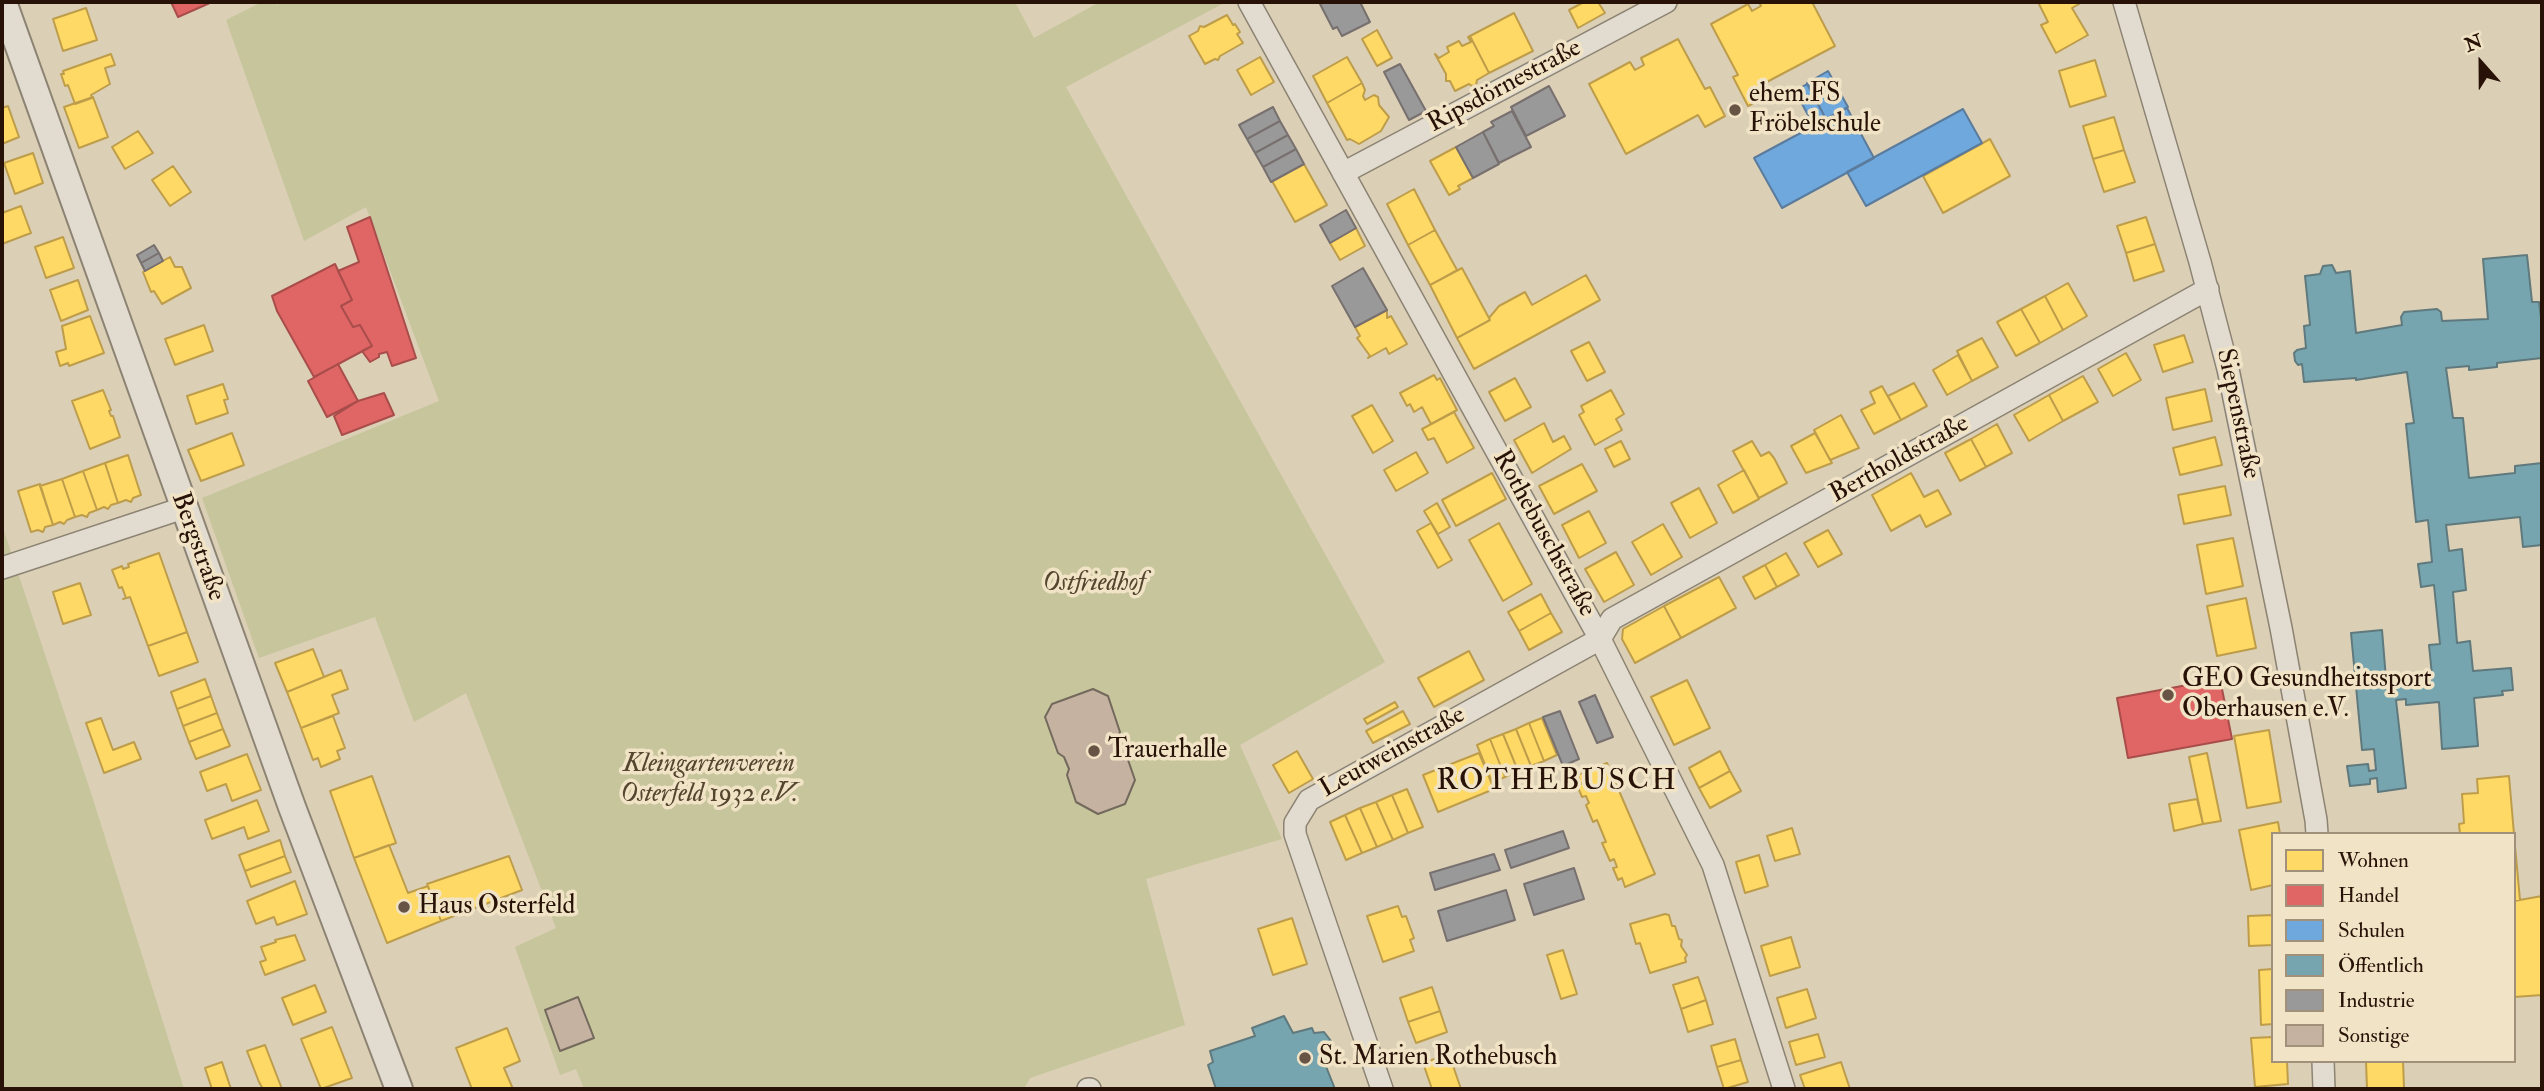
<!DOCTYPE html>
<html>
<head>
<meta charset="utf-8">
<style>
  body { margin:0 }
  #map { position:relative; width:2544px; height:1091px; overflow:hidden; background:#dbcfb6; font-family:"IM FELL Double Pica",serif }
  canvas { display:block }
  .frame { position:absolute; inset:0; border:4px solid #281208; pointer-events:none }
  .legend { position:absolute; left:2271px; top:832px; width:245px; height:231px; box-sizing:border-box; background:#f1e4c6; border:2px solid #a1907a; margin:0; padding:9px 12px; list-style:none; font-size:21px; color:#281208 }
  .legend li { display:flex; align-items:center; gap:14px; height:35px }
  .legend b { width:35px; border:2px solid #a1907a }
  .north { position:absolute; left:2446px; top:28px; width:70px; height:70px; -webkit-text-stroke:5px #f1e4c6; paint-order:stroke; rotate:339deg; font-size:19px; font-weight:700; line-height:28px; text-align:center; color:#281208 }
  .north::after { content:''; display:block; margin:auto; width:24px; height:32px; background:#281208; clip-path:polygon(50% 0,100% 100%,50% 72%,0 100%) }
</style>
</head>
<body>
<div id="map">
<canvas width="2544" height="1091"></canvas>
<div class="frame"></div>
<ul class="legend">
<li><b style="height:19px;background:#ffd966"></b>Wohnen</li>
<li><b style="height:19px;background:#e06666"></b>Handel</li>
<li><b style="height:19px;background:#6fa8dc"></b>Schulen</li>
<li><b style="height:19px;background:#76a5af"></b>Öffentlich</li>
<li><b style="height:19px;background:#999"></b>Industrie</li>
<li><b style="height:19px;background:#c5b2a0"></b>Sonstige</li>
</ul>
<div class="north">N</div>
</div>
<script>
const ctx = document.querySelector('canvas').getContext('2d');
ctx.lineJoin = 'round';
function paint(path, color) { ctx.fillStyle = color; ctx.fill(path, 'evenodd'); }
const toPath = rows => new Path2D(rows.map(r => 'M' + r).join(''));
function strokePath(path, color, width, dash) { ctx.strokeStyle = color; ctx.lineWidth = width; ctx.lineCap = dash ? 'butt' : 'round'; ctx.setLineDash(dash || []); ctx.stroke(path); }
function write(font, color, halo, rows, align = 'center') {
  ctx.font = font + ' "IM FELL Double Pica",serif'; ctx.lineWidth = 7; ctx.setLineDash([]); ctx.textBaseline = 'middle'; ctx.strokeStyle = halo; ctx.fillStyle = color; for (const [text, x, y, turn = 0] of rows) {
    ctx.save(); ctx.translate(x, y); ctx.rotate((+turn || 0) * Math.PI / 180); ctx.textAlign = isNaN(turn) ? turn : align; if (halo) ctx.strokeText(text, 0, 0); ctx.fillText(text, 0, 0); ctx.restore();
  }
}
const green = toPath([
  [262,2,274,2,277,5,283,2,1015,2,1034,38,1100,2,1226,2,1066,87,1385,662,1240,745,1282,839,1146,879,1185,1025,1030,1078,1024,1089,584,1089,576,1069,560,1075,515,947,556,928,466,693,414,722,375,617,259,658,202,498,439,401,366,207,304,241,226,20],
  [2,525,93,799,184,1089,2,1089]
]);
const homes = toPath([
  [1584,2,1598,2,1605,13,1578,28,1569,10,1584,2],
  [1759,2,1812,2,1835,46,1763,84,1769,96,1748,106,1733,77,1738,75,1711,24,1748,4,1752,11,1761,6,1759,2],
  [2038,2,2078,2,2079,4,2072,8,2088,35,2056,53,2041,25,2048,22,2038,2],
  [86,8,97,40,63,51,53,19,86,8],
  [1514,13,1533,51,1489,73,1470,36,1514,13],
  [1227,15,1233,25,1235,24,1240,32,1237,34,1243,43,1220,56,1218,60,1215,59,1205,64,1189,36,1198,31,1200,26,1204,27,1227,15],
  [1377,30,1392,58,1377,66,1362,39,1377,30],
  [1470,36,1489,73,1477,80,1476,85,1472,86,1469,84,1455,91,1450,81,1446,81,1446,74,1435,54,1439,58,1449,52,1447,47,1459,41,1462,46,1471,42,1468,37,1470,36],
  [1678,39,1705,89,1710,87,1725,116,1705,127,1698,115,1626,154,1589,84,1630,62,1635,70,1644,65,1641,58,1678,39],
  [111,54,115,65,105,68,110,84,91,95,92,98,75,104,68,85,65,86,61,74,64,74,63,71,111,54],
  [1260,57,1274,82,1251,95,1237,70,1260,57],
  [1347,57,1362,83,1327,103,1313,76,1347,57],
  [2095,60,2106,96,2070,107,2059,71,2095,60],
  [1362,83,1365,90,1363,96,1365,100,1374,95,1378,97,1379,105,1389,117,1381,131,1359,144,1350,139,1347,140,1327,103,1362,83],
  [93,97,108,137,79,148,64,107,93,97],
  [8,106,19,137,2,144,2,108,8,106],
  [2114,117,2124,150,2093,159,2083,126,2114,117],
  [138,131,153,153,125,169,112,147,138,131],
  [1990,139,2010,176,1943,213,1923,176,1990,139],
  [1456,147,1473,178,1458,186,1460,189,1449,195,1430,161,1456,147],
  [2124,150,2135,182,2104,192,2093,159,2124,150],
  [33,153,43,183,15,194,4,163,33,153],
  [1304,164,1327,205,1295,222,1272,181,1304,164],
  [173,166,191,192,170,206,152,180,173,166],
  [1414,189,1435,230,1408,245,1387,204,1414,189],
  [21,206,31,233,2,244,2,213,21,206],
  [2146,217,2155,244,2126,253,2117,226,2146,217],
  [1356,228,1365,246,1340,260,1330,243,1356,228],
  [1435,230,1457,270,1430,285,1408,245,1435,230],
  [63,237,74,268,46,278,35,247,63,237],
  [2155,244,2164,271,2134,281,2126,253,2155,244],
  [170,257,175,267,182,267,191,288,162,304,154,291,151,292,143,272,170,257],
  [1462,268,1490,320,1457,338,1430,285,1462,268],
  [1586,275,1600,300,1474,369,1457,338,1490,320,1489,318,1499,306,1525,292,1532,305,1586,275],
  [78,280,88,310,61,321,50,290,78,280],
  [2068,283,2087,316,2063,330,2045,296,2068,283],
  [2045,296,2063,330,2040,343,2021,309,2045,296],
  [2021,309,2040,343,2016,356,1997,322,2021,309],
  [1387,310,1387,318,1391,316,1407,344,1389,354,1386,348,1368,358,1370,356,1357,338,1360,336,1355,327,1387,310],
  [90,316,104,353,69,366,68,363,60,366,56,352,66,349,62,326,90,316],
  [204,325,213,351,175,365,165,339,204,325],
  [2184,335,2193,362,2163,372,2154,345,2184,335],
  [1982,338,1998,367,1972,381,1957,351,1982,338],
  [1589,342,1605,372,1587,381,1571,351,1589,342],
  [2126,353,2141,380,2113,396,2098,369,2126,353],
  [1958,355,1972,381,1947,395,1933,370,1958,355],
  [1434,375,1437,380,1440,378,1457,410,1431,424,1422,407,1414,412,1410,404,1407,406,1400,393,1434,375],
  [2083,376,2098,402,2063,421,2049,395,2083,376],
  [1515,378,1531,407,1505,421,1489,392,1515,378],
  [1914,383,1927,406,1901,420,1888,396,1914,383],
  [223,384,228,399,224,400,228,413,196,424,187,396,223,384],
  [1882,386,1901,420,1874,434,1861,410,1875,403,1870,392,1882,386],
  [2205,389,2212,421,2173,430,2166,398,2205,389],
  [103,390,111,410,109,411,111,416,113,416,120,437,90,449,72,401,103,390],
  [1611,390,1624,414,1616,419,1622,430,1595,445,1579,415,1584,412,1581,406,1611,390],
  [2049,395,2063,421,2029,441,2014,415,2049,395],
  [1372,405,1393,441,1373,453,1352,416,1372,405],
  [1454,412,1474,448,1447,463,1434,438,1428,440,1422,429,1454,412],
  [1841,415,1859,448,1830,460,1814,430,1841,415],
  [1544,423,1553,442,1564,436,1571,449,1532,473,1514,440,1544,423],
  [1997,424,2012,453,1986,467,1971,439,1997,424],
  [232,433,244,465,201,481,188,450,232,433],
  [1815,433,1832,463,1806,473,1791,446,1815,433],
  [2215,437,2222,465,2180,475,2173,448,2215,437],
  [1971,439,1986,467,1960,481,1945,453,1971,439],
  [1621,441,1630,459,1614,467,1605,449,1621,441],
  [1752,441,1761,456,1769,452,1774,458,1787,483,1759,498,1733,451,1752,441],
  [1416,452,1428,473,1396,491,1384,470,1416,452],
  [128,455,141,495,133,498,131,502,126,500,118,503,105,463,128,455],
  [105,463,118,503,111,505,108,509,104,507,97,510,83,471,105,463],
  [1582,464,1597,491,1554,514,1539,486,1582,464],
  [1744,470,1759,499,1733,513,1718,485,1744,470],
  [83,471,97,510,89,513,87,517,82,515,75,517,62,479,83,471],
  [1492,473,1506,499,1456,526,1442,500,1492,473],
  [1911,473,1924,497,1938,490,1951,514,1926,527,1920,515,1891,531,1872,495,1911,473],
  [62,479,75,517,67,520,64,524,60,522,53,525,40,486,62,479],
  [40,484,53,525,45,527,43,532,38,530,31,532,18,491,40,484],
  [2225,486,2231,515,2184,524,2178,495,2225,486],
  [1699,488,1717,523,1690,538,1671,503,1699,488],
  [1437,503,1450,527,1438,534,1424,511,1437,503],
  [1589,511,1606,543,1579,558,1562,525,1589,511],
  [1431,523,1452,560,1438,568,1417,531,1431,523],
  [1499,523,1532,584,1503,601,1469,540,1499,523],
  [1663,524,1682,557,1651,575,1632,542,1663,524],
  [1828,530,1842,554,1818,567,1804,543,1828,530],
  [2233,538,2243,586,2206,594,2197,545,2233,538],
  [1616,552,1634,585,1604,602,1585,569,1616,552],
  [159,553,187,632,148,646,130,597,123,599,126,598,122,587,119,588,112,570,122,566,123,569,129,567,128,564,159,553],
  [1786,553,1799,575,1777,587,1765,565,1786,553],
  [1765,565,1777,587,1755,599,1743,577,1765,565],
  [1719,577,1736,608,1681,638,1664,606,1719,577],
  [80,583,91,615,63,624,53,592,80,583],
  [1541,594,1551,613,1519,631,1508,612,1541,594],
  [2246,598,2256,648,2217,656,2207,606,2246,598],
  [1664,606,1681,638,1635,663,1622,639,1623,629,1664,606],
  [1551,613,1562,632,1529,650,1519,631,1551,613],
  [187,632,198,662,159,676,148,646,187,632],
  [313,649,324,677,287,692,275,663,313,649],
  [1469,651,1484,680,1434,707,1418,678,1469,651],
  [341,670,348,689,332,695,339,713,301,728,287,692,341,670],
  [205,679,211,696,177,709,171,692,205,679],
  [1687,680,1710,728,1674,745,1651,697,1687,680],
  [211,696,217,713,183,726,177,709,211,696],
  [1395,702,1398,707,1367,724,1364,719,1395,702],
  [1403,711,1410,724,1373,743,1366,731,1403,711],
  [217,713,223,729,189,742,183,726,217,713],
  [333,716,345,748,337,751,340,759,321,767,318,758,313,760,301,728,333,716],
  [101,718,113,750,134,742,141,759,104,773,86,723,101,718],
  [1542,718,1557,755,1544,761,1529,723,1542,718],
  [1529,723,1544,761,1531,766,1516,729,1529,723],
  [223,729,230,746,196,759,189,742,223,729],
  [1516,729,1531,766,1518,771,1503,734,1516,729],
  [2269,730,2281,802,2247,808,2234,736,2269,730],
  [1503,734,1518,771,1505,777,1490,739,1503,734],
  [1490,739,1505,777,1492,782,1477,745,1490,739],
  [1297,751,1313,779,1289,793,1273,765,1297,751],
  [1720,751,1730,771,1699,788,1689,768,1720,751],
  [1479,753,1494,789,1438,812,1423,775,1479,753],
  [2207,753,2221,821,2203,824,2189,757,2207,753],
  [247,754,261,790,232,801,226,784,207,791,200,772,247,754],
  [1607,763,1655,874,1625,887,1622,878,1618,880,1613,868,1617,867,1614,859,1610,861,1602,843,1606,842,1597,820,1593,822,1586,805,1589,803,1586,796,1582,797,1577,785,1581,784,1578,775,1607,763],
  [1730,771,1741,791,1710,808,1699,788,1730,771],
  [372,776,396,843,354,858,330,791,372,776],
  [2509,776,2514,834,2460,834,2459,824,2464,823,2462,794,2478,793,2477,779,2509,776],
  [1407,789,1423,827,1408,833,1392,795,1407,789],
  [1392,795,1408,833,1393,840,1376,802,1392,795],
  [2197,799,2203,824,2174,831,2169,804,2197,799],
  [257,800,269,831,248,839,244,827,212,839,205,820,257,800],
  [1376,802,1393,840,1377,847,1360,808,1376,802],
  [1360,808,1377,847,1362,853,1345,815,1360,808],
  [1345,815,1362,853,1346,860,1330,822,1345,815],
  [2278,822,2280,834,2273,834,2273,885,2251,890,2239,830,2278,822],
  [1792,828,1800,854,1775,861,1767,836,1792,828],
  [2514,835,2520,900,2514,901,2514,835],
  [280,840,285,856,245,871,239,855,280,840],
  [389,845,408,893,428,886,441,921,387,943,354,858,389,845],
  [1759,855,1768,886,1745,893,1736,862,1759,855],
  [285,856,291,872,251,887,245,871,285,856],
  [509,856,522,890,441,921,427,884,509,856],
  [295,881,307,914,277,925,274,917,256,924,247,901,295,881],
  [2542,896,2542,995,2514,997,2514,901,2542,896],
  [1398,906,1402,917,1406,916,1414,938,1410,940,1414,951,1383,962,1367,916,1398,906],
  [1665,914,1669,915,1672,926,1675,926,1679,939,1682,940,1681,946,1687,955,1685,958,1686,962,1650,973,1640,943,1636,944,1630,924,1665,914],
  [2273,915,2273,945,2249,946,2248,916,2273,915],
  [1292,918,1307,964,1273,975,1258,929,1292,918],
  [295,935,305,960,265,975,260,962,266,960,261,947,276,942,275,940,295,935],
  [1791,937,1800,967,1770,976,1761,946,1791,937],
  [1563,950,1577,994,1561,999,1547,955,1563,950],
  [2273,969,2273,1024,2261,1025,2259,970,2273,969],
  [1698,977,1706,1000,1681,1009,1673,985,1698,977],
  [315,985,326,1012,293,1025,282,998,315,985],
  [1432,987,1440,1011,1408,1022,1400,998,1432,987],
  [1807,989,1816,1018,1786,1028,1777,998,1807,989],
  [1706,1000,1713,1024,1688,1032,1681,1009,1706,1000],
  [1440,1011,1447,1032,1416,1043,1408,1022,1440,1011],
  [332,1027,352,1078,321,1089,301,1039,332,1027],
  [507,1028,520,1061,504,1068,513,1089,472,1089,456,1048,507,1028],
  [1818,1034,1825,1057,1796,1065,1789,1042,1818,1034],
  [2273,1037,2273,1061,2287,1061,2288,1084,2255,1087,2251,1038,2273,1037],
  [1735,1039,1741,1060,1717,1067,1711,1046,1735,1039],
  [265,1045,282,1089,263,1089,259,1082,247,1051,265,1045],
  [1449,1054,1461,1089,1432,1089,1423,1063,1449,1054],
  [1741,1060,1748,1082,1724,1089,1717,1067,1741,1060],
  [2366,1061,2403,1061,2404,1088,2367,1089,2366,1061],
  [222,1062,231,1089,212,1089,205,1068,222,1062],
  [1841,1062,1850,1089,1805,1089,1800,1075,1841,1062]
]);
const shops = toPath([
  [171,2,212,2,178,17,171,2],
  [370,217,416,358,392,366,387,352,379,354,379,357,370,362,362,351,372,346,360,325,353,327,341,306,352,300,338,271,359,262,347,227,370,217],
  [335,264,352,300,341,306,353,327,360,325,372,346,314,377,277,311,272,296,335,264],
  [338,364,358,401,327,417,308,381,338,364],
  [384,393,394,415,342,435,334,416,358,401,384,393],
  [2220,679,2232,739,2128,758,2117,698,2220,679]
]);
const schools = toPath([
  [1828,71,1848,107,1826,119,1807,83,1828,71],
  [1807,84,1826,119,1814,126,1795,91,1807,84],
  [1847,108,1874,158,1782,208,1754,158,1847,108],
  [1963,109,1982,143,1866,206,1847,172,1963,109]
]);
const public = toPath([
  [2527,255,2532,302,2539,302,2542,325,2542,358,2497,363,2497,367,2469,370,2469,366,2446,368,2453,418,2463,418,2469,478,2515,473,2515,466,2542,463,2542,545,2523,547,2520,517,2446,525,2449,551,2462,549,2466,590,2453,592,2457,643,2470,641,2473,671,2511,668,2513,690,2502,691,2503,695,2474,698,2478,746,2442,749,2439,702,2406,705,2406,699,2396,700,2406,788,2378,792,2377,778,2370,779,2370,784,2350,786,2347,766,2368,764,2369,771,2376,770,2374,749,2362,750,2351,633,2382,630,2386,679,2432,675,2429,645,2440,644,2434,585,2421,587,2418,564,2432,562,2428,520,2416,522,2406,424,2414,423,2407,372,2356,380,2356,378,2304,382,2302,364,2298,365,2295,361,2294,353,2297,350,2306,348,2304,326,2310,325,2305,276,2320,274,2323,266,2332,265,2336,273,2350,271,2356,333,2402,325,2401,317,2404,312,2437,309,2441,312,2442,321,2488,319,2483,259,2527,255],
  [1284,1016,1293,1033,1312,1028,1314,1033,1324,1032,1331,1041,1335,1053,1333,1061,1325,1064,1335,1089,1216,1089,1208,1065,1213,1062,1210,1051,1255,1036,1252,1028,1284,1016]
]);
const industry = toPath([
  [1324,2,1360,2,1370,22,1342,36,1337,27,1333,29,1320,4,1324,2],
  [1400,64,1426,111,1409,120,1384,72,1400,64],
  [1549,86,1565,116,1526,136,1511,107,1549,86],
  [1273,107,1280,121,1247,139,1239,125,1273,107],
  [1512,111,1531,147,1499,163,1483,132,1494,126,1491,122,1512,111],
  [1280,121,1288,135,1255,153,1247,139,1280,121],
  [1483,132,1499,164,1473,178,1456,147,1483,132],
  [1288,135,1296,149,1263,167,1255,153,1288,135],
  [1296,149,1304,164,1271,182,1263,167,1296,149],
  [1346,210,1356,228,1330,243,1320,225,1346,210],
  [154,245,159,253,141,263,137,255,154,245],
  [159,253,163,261,145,271,141,263,159,253],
  [1363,268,1387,310,1355,327,1332,286,1363,268],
  [1595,695,1613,737,1597,743,1579,702,1595,695],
  [1560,711,1579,759,1563,766,1543,717,1560,711],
  [1563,831,1569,848,1511,868,1505,850,1563,831],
  [1494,854,1500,870,1435,890,1430,873,1494,854],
  [1574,868,1584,899,1534,915,1524,884,1574,868],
  [1506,890,1515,920,1447,941,1438,911,1506,890]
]);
const building = toPath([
  [1093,689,1108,696,1120,732,1116,740,1130,750,1127,757,1135,780,1125,804,1098,814,1076,802,1067,775,1069,769,1064,757,1058,753,1045,717,1052,704,1093,689],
  [578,997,594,1038,560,1051,545,1010,578,997]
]);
const minor = toPath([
  [1249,2,1600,639,1713,865,1784,1089],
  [2124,2,2200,262,2228,369,2281,628,2316,820,2317,834],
  [1343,173,1666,2],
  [2,568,183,508],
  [2323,1061,2324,1089],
  [1088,1089,1090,1089],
  [1382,1089,1295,834,1295,823,1309,800,1600,639,1612,619,2208,289]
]);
const tertiary = toPath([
  [3,2,292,807,399,1089]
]);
const markers = [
  [1735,110,7,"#675445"],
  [2168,695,7,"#675445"],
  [1094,751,7,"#675445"],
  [404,907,7,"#675445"],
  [1305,1058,7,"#675445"]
];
const streetNames = [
  ["Ripsdörnestraße",1505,87,-28],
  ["Siepenstraße",2237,414,78],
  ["Bertholdstraße",1900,460,-29],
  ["Rothebuschstraße",1543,534,61],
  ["Bergstraße",197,547,70],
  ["Leutweinstraße",1393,753,-29]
];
const poiNames = [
  ["ehem.FS",1749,95],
  ["Fröbelschule",1749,125],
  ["GEO Gesundheitssport",2182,680],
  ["Oberhausen e.V.",2182,710],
  ["Trauerhalle",1108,751],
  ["Haus Osterfeld",418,907],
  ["St. Marien Rothebusch",1319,1058]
];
const parkNames = [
  ["Ostfriedhof",1094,584],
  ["Kleingartenverein",709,765],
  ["Osterfeld 1932 e.V.",709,795]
];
const quarterNames = [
  ["ROTHEBUSCH",1557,783]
];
paint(green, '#c7c59c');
paint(homes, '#ffd966');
strokePath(homes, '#be9d4a', 2);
paint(shops, '#e06666');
strokePath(shops, '#a94d4a', 2);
paint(schools, '#6fa8dc');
strokePath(schools, '#5a7b9c', 2);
paint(public, '#76a5af');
strokePath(public, '#5f797d', 2);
paint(industry, '#999');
strokePath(industry, '#77706e', 2);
paint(building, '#c5b2a0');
strokePath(building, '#73695c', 2);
strokePath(minor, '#8c8373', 24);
strokePath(tertiary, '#8c8373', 30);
strokePath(minor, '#e2dcd0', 21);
strokePath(tertiary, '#e2dcd0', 26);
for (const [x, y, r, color] of markers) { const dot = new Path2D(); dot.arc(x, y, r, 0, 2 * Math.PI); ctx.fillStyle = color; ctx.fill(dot); strokePath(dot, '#f1e4c6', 2.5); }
write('26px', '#281208', '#f1e4c6', streetNames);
write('26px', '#281208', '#f1e4c6', poiNames, 'left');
write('italic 26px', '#53452e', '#f1e4c6', parkNames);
ctx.letterSpacing = '2px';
write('30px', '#281208', '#f1e4c6', quarterNames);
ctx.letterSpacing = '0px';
</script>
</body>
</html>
